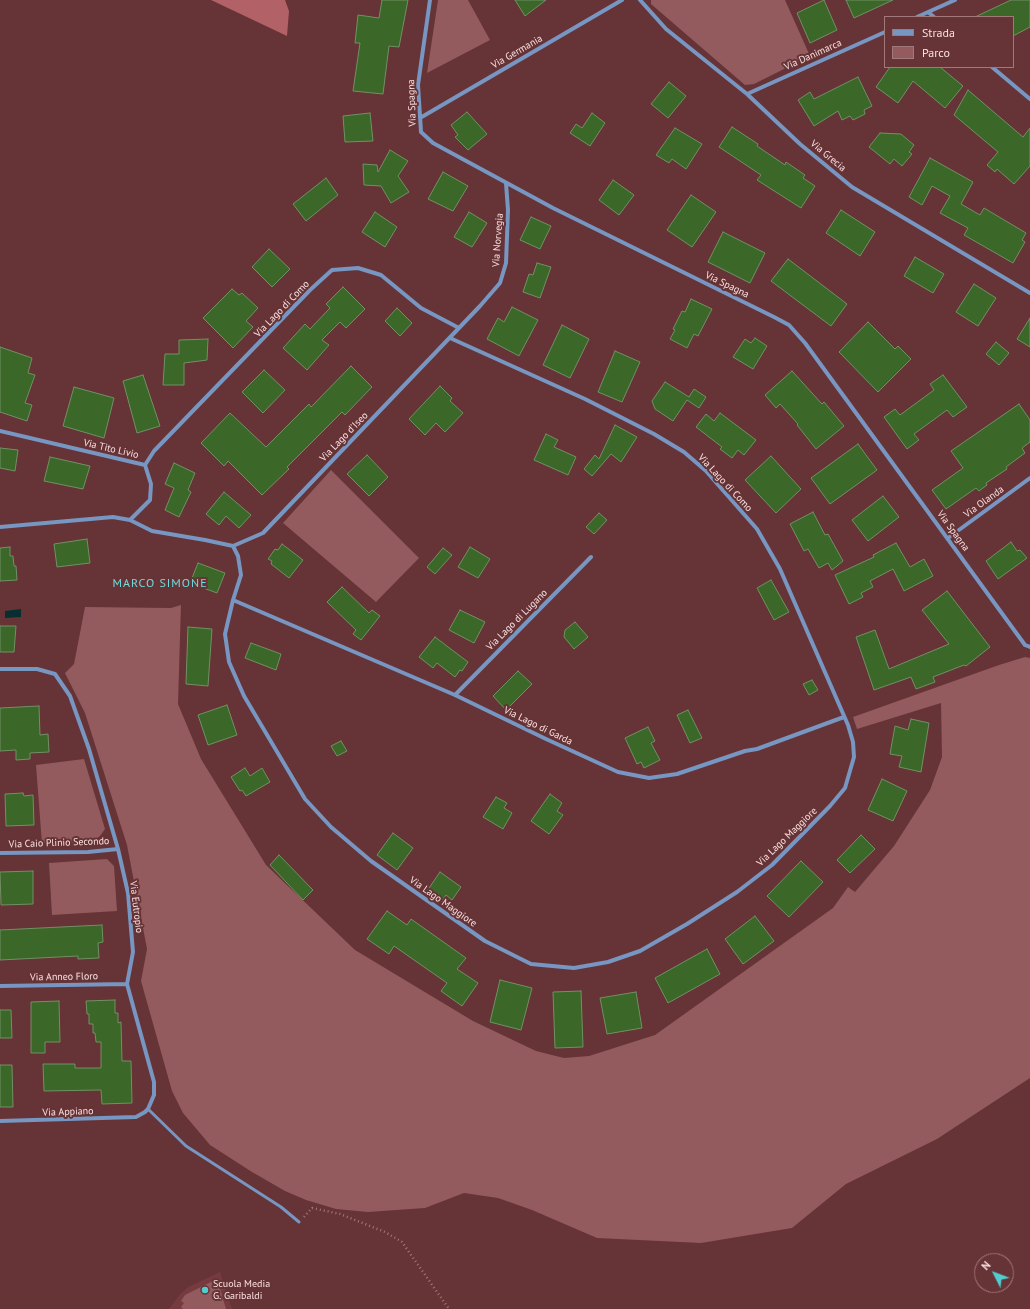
<!DOCTYPE html>
<html>
<head>
<meta charset="utf-8">
<style>
  body { margin:0 }
  #map { position:relative; width:1030px; height:1309px; overflow:hidden; background:#663336; font-family:"PT Sans",sans-serif }
  canvas { display:block }
  .legend { position:absolute; left:884px; top:16px; width:130px; height:52px; box-sizing:border-box; background:#663336; border:1px solid #a2797a; margin:0; padding:5px 7px; list-style:none; font-size:12px; color:#fbe1e1 }
  .legend li { display:flex; align-items:center; gap:8px; height:20px }
  .legend b { width:20px; border:1px solid #a2797a }
  .north { position:absolute; left:974px; top:1253px; width:40px; height:40px; box-sizing:border-box; background:#663336; border:1px solid #a2797a; border-radius:50%; rotate:312deg; font-size:11px; font-weight:700; line-height:16px; text-align:center; color:#fbe1e1 }
  .north::after { content:''; display:block; margin:auto; width:14px; height:18px; background:#52cdcf; clip-path:polygon(50% 0,100% 100%,50% 72%,0 100%) }
</style>
</head>
<body>
<div id="map">
<canvas width="1030" height="1309"></canvas>
<ul class="legend">
<li><b style="height:5px;background:#7796c2"></b>Strada</li>
<li><b style="height:11px;background:#935b5d"></b>Parco</li>
</ul>
<div class="north">N</div>
</div>
<script>
const ctx = document.querySelector('canvas').getContext('2d');
ctx.lineJoin = 'round';
function paint(path, color) { ctx.fillStyle = color; ctx.fill(path, 'evenodd'); }
const toPath = rows => new Path2D(rows.map(r => 'M' + r).join(''));
function strokePath(path, color, width, dash) { ctx.strokeStyle = color; ctx.lineWidth = width; ctx.lineCap = dash ? 'butt' : 'round'; ctx.setLineDash(dash || []); ctx.stroke(path); }
function write(font, color, halo, rows, align = 'center') {
  ctx.font = font + ' "PT Sans",sans-serif'; ctx.lineWidth = 4; ctx.setLineDash([]); ctx.textBaseline = 'middle'; ctx.strokeStyle = halo; ctx.fillStyle = color; for (const [text, x, y, turn = 0] of rows) {
    ctx.save(); ctx.translate(x, y); ctx.rotate((+turn || 0) * Math.PI / 180); ctx.textAlign = isNaN(turn) ? turn : align; if (halo) ctx.strokeText(text, 0, 0); ctx.fillText(text, 0, 0); ctx.restore();
  }
}
const built = toPath([
  [220,1272,232,1309,169,1309,181,1293,188,1287]
]);
const green = toPath([
  [438,0,468,0,490,40,427,73],
  [651,0,785,0,810,56,754,84,745,85,651,4],
  [331,470,419,558,376,602,283,523],
  [181,605,178,704,201,759,266,865,355,950,473,1021,536,1051,564,1058,589,1056,655,1035,833,908,848,887,855,892,894,846,930,790,942,757,941,703,857,729,853,717,999,665,1025,657,1030,658,1030,1078,937,1139,846,1184,792,1228,701,1243,597,1238,532,1210,498,1198,464,1193,425,1208,368,1212,336,1209,306,1200,285,1191,252,1172,210,1145,183,1113,172,1091,141,981,147,949,127,845,85,713,65,673,74,664,85,607,171,608],
  [84,759,105,829,100,836,89,844,42,844,36,765],
  [107,859,114,866,117,911,52,915,49,863],
  [217,1279,226,1309,183,1309,181,1307,184,1303,181,1301,185,1295]
]);
const forest = toPath([
  [211,0,285,0,289,11,287,36]
]);
const water = toPath([
  [21,609,21,617,5,618,5,611]
]);
const building = toPath([
  [382,0,408,0,399,47,389,46,383,94,353,91,360,43,355,43,358,15,379,18,382,0],
  [515,0,546,0,525,16,515,0],
  [824,0,837,30,810,43,797,13,824,0],
  [846,0,893,0,854,18,846,0],
  [1011,0,1030,0,1030,27,1013,36,1013,17,975,17,1011,0],
  [890,67,940,67,963,86,945,108,913,81,898,103,876,87,890,67],
  [858,77,872,106,864,110,865,114,853,120,850,116,842,120,838,111,814,126,798,100,810,92,814,99,858,77],
  [669,82,686,96,668,118,651,104,669,82],
  [968,90,1023,137,1030,128,1030,166,1014,184,997,169,995,172,987,165,998,152,954,115,968,90],
  [467,112,487,134,468,150,455,137,458,135,451,125,467,112],
  [370,113,373,141,345,142,343,116,370,113],
  [592,113,605,123,590,146,570,133,576,124,582,128,592,113],
  [732,127,758,144,757,146,785,165,786,162,805,175,803,178,815,186,801,208,757,180,761,175,719,147,732,127],
  [675,128,702,144,686,169,672,159,669,163,656,155,675,128],
  [880,133,901,134,914,145,909,152,912,154,902,166,894,159,890,164,869,147,880,133],
  [390,150,408,161,398,176,409,192,391,203,381,186,364,185,363,164,377,165,378,172,390,150],
  [930,158,973,182,961,204,980,215,984,208,1026,233,1022,240,1025,242,1013,263,964,235,968,228,940,213,950,196,932,186,922,205,909,197,930,158],
  [443,172,468,186,453,211,428,199,443,172],
  [326,178,338,195,306,221,293,204,326,178],
  [613,180,634,195,619,215,599,200,613,180],
  [691,195,716,212,692,247,667,230,691,195],
  [841,210,875,232,860,256,826,233,841,210],
  [375,212,397,227,385,247,362,232,375,212],
  [469,212,487,223,472,247,454,237,469,212],
  [531,217,551,226,540,249,520,240,531,217],
  [723,232,765,253,750,283,708,262,723,232],
  [269,249,290,269,272,287,252,267,269,249],
  [915,257,944,274,933,293,904,276,915,257],
  [788,259,847,304,831,326,771,281,788,259],
  [537,263,551,267,540,298,523,292,529,274,533,275,537,263],
  [974,284,996,298,978,326,956,312,974,284],
  [343,287,365,309,346,328,340,322,322,340,329,345,307,370,283,348,305,324,310,329,330,308,326,304,343,287],
  [232,289,239,295,242,293,258,308,246,321,253,327,233,348,203,318,232,289],
  [691,299,712,309,698,336,694,334,687,348,670,339,675,330,673,329,682,311,685,312,691,299],
  [512,307,538,320,519,356,487,339,498,318,504,322,512,307],
  [397,308,412,323,400,336,385,321,397,308],
  [1030,318,1030,347,1017,339,1030,318],
  [868,322,895,349,898,346,911,359,878,392,839,352,868,322],
  [562,325,589,339,570,378,543,365,562,325],
  [755,338,767,346,753,369,733,357,745,339,751,343,755,338],
  [208,339,207,360,184,363,184,385,163,385,165,354,179,354,179,340,208,339],
  [996,342,1009,353,999,365,986,354,996,342],
  [0,347,32,358,28,373,35,375,25,403,32,405,27,421,0,412,0,347],
  [615,351,640,362,622,402,598,392,615,351],
  [351,366,372,387,345,415,342,412,287,467,289,469,262,495,228,461,224,466,201,443,230,413,266,447,309,404,311,407,351,366],
  [264,370,285,390,263,413,242,392,264,370],
  [792,371,822,404,824,402,844,426,816,449,797,425,798,424,780,404,776,408,765,395,792,371],
  [143,375,160,426,137,433,123,381,143,375],
  [943,375,967,407,953,417,947,410,914,434,919,440,907,449,884,417,895,409,900,415,934,390,930,384,943,375],
  [665,382,689,397,694,389,706,397,699,408,687,400,673,421,655,409,652,401,665,382],
  [440,386,452,398,450,401,463,413,445,432,436,423,425,435,409,419,440,386],
  [74,387,114,398,104,438,63,426,74,387],
  [1019,404,1030,420,1030,442,1022,448,1025,453,1006,467,1007,469,986,483,987,485,979,491,976,488,946,509,932,490,963,468,951,451,1019,404],
  [720,413,756,440,744,455,738,450,732,458,720,449,722,447,696,427,706,414,714,421,720,413],
  [615,425,637,437,621,462,611,454,592,476,584,469,595,455,599,459,615,425],
  [546,434,558,440,554,447,576,457,568,475,534,460,546,434],
  [858,444,877,470,830,504,811,478,858,444],
  [0,448,18,450,15,471,0,468,0,448],
  [367,455,388,477,369,496,347,474,367,455],
  [771,456,801,489,776,513,745,480,771,456],
  [50,457,90,466,83,489,44,481,50,457],
  [174,463,195,473,188,490,191,492,179,517,165,510,174,488,165,484,174,463],
  [224,492,251,515,239,528,226,516,219,525,206,514,224,492],
  [883,496,899,517,868,541,852,520,883,496],
  [813,512,825,535,828,534,843,561,832,570,828,563,819,568,808,549,804,551,790,524,813,512],
  [599,513,607,520,594,534,586,527,599,513],
  [87,539,90,563,57,567,54,544,87,539],
  [1011,542,1017,551,1020,550,1027,558,998,579,986,561,1011,542],
  [896,543,910,567,924,559,933,576,904,591,893,569,870,581,873,587,861,593,863,597,849,604,835,575,874,557,873,555,896,543],
  [282,544,303,560,289,578,271,564,272,561,268,559,275,549,278,550,282,544],
  [10,547,10,556,13,556,14,566,16,566,17,580,0,581,0,548,10,547],
  [470,547,490,559,478,578,458,567,470,547],
  [443,548,452,555,435,574,427,567,443,548],
  [198,563,225,573,217,593,190,583,198,563],
  [771,580,789,612,774,620,757,588,771,580],
  [342,587,369,613,372,610,380,616,361,640,353,634,356,630,327,602,342,587],
  [947,591,990,647,966,666,964,665,933,677,935,682,916,689,911,677,874,690,856,637,875,630,889,669,949,644,922,610,947,591],
  [460,610,485,622,474,643,449,630,460,610],
  [575,622,588,637,574,649,564,637,565,630,575,622],
  [0,626,16,626,14,652,0,652,0,626],
  [188,627,212,629,208,686,186,684,188,627],
  [435,637,468,662,462,671,460,670,455,677,437,663,433,668,419,657,435,637],
  [251,643,281,654,276,670,245,658,251,643],
  [518,671,532,684,506,710,493,696,518,671],
  [812,680,818,690,809,695,803,684,812,680],
  [227,705,237,735,208,745,198,715,227,705],
  [39,706,40,735,48,734,49,752,30,753,30,759,16,760,16,750,0,751,0,708,39,706],
  [688,710,702,738,690,743,677,715,688,710],
  [911,719,929,723,921,772,899,767,902,756,890,754,895,726,908,730,911,719],
  [648,727,655,741,651,743,660,760,644,768,641,762,637,764,625,738,648,727],
  [341,741,347,751,337,756,331,746,341,741],
  [245,768,250,776,262,768,270,782,246,796,242,790,240,791,231,777,245,768],
  [882,779,907,791,893,821,868,810,882,779],
  [23,793,24,796,33,795,34,825,6,826,5,794,23,793],
  [550,794,562,803,557,811,563,815,549,834,531,821,550,794],
  [496,797,507,803,504,808,512,813,503,829,483,817,496,797],
  [393,833,413,848,397,870,377,855,393,833],
  [861,835,875,849,850,873,837,860,861,835],
  [279,855,313,890,303,900,270,865,279,855],
  [801,861,823,882,789,917,767,896,801,861],
  [33,871,33,904,1,905,0,872,33,871],
  [440,872,461,887,452,900,446,895,441,902,427,891,440,872],
  [387,911,407,925,411,919,466,958,457,969,478,983,462,1006,441,991,447,983,394,946,389,954,367,939,387,911],
  [755,916,774,941,743,964,725,939,755,916],
  [102,925,103,942,98,943,99,958,78,959,78,956,0,960,0,930,102,925],
  [707,949,720,974,668,1003,655,978,707,949],
  [500,980,532,988,521,1030,490,1022,500,980],
  [581,991,583,1047,555,1048,553,992,581,991],
  [636,992,642,1028,607,1034,600,998,636,992],
  [115,1000,115,1013,118,1013,118,1023,121,1022,122,1061,131,1061,132,1103,102,1104,101,1090,44,1091,43,1064,75,1064,75,1068,101,1068,101,1042,96,1042,95,1033,93,1033,93,1024,89,1024,89,1014,87,1014,86,1001,115,1000],
  [59,1001,60,1042,45,1042,45,1053,31,1053,31,1002,59,1001],
  [0,1010,11,1010,12,1038,0,1038,0,1010],
  [0,1065,12,1065,13,1107,0,1107,0,1065]
]);
const path = toPath([
  [304,1217,312,1208,340,1214,385,1232,402,1242,449,1309]
]);
const service = toPath([
  [148,1109,186,1146,281,1207,299,1222]
]);
const minor = toPath([
  [430,0,418,85,421,132,433,143,553,208,774,317,789,325,805,343,1025,645,1030,647],
  [640,0,666,29,747,94,800,144,852,187,1030,293],
  [928,12,934,17],
  [917,17,955,0],
  [992,67,1030,99],
  [747,94,885,32],
  [420,118,622,0],
  [0,431,145,465],
  [145,465,154,451,310,290,332,270,358,268,381,275,421,308,459,328],
  [130,520,152,531,205,540,233,546,238,556,241,575,233,600,225,634,229,662,244,696,305,799,331,827,371,861,485,941,531,964,574,968,608,962,640,951,687,924,737,892,772,865,830,806,845,788,854,757,853,742,848,725,780,569,757,529,706,471,684,452,654,434,585,399,450,338],
  [0,527,113,517,130,520,150,500,151,484,145,465],
  [948,538,1030,478],
  [233,546,263,533,480,306,500,283,506,263,508,210,506,183],
  [233,600,455,695,546,739,618,772,649,778,677,774,745,751,757,749,844,717],
  [0,669,37,669,55,674,70,696,89,749,118,849,128,893,133,952,127,984,154,1082,154,1095,148,1109,145,1112,136,1117,0,1121],
  [455,695,591,557],
  [0,853,88,852,118,849],
  [0,986,127,984]
]);
const markers = [
  [205,1290,4,"#52cdcf"]
];
const streetNames = [
  ["Via Germania",517,52,-30],
  ["Via Danimarca",813,55,-24],
  ["Via Spagna",412,103,-92],
  ["Via Grecia",828,156,40],
  ["Via Norvegia",498,240,-86],
  ["Via Spagna",727,285,26],
  ["Via Lago di Como",282,309,-46],
  ["Via Lago d'Iseo",344,437,-46],
  ["Via Tito Livio",111,449,13],
  ["Via Lago di Como",725,483,47],
  ["Via Olanda",984,502,-36],
  ["Via Spagna",953,531,54],
  ["Via Lago di Lugano",517,620,-45],
  ["Via Lago di Garda",538,726,26],
  ["Via Lago Maggiore",787,837,-44],
  ["Via Caio Plinio Secondo",59,843,-2],
  ["Via Lago Maggiore",443,902,35],
  ["Via Eutropio",136,907,83],
  ["Via Anneo Floro",64,977,-1],
  ["Via Appiano",68,1112,-2]
];
const poiNames = [
  ["Scuola Media",213,1284],
  ["G. Garibaldi",213,1296]
];
const quarterNames = [
  ["MARCO SIMONE",160,584]
];
paint(built, '#763b3f');
paint(green, '#935b5d');
paint(forest, '#b26166');
paint(water, '#082f2f');
paint(building, '#3b6728');
strokePath(building, '#719165', 1);
strokePath(path, '#a2797b', 2.5, [1, 3]);
strokePath(service, '#7796c2', 3);
strokePath(minor, '#7796c2', 4);
for (const [x, y, r, color] of markers) { const dot = new Path2D(); dot.arc(x, y, r, 0, 2 * Math.PI); ctx.fillStyle = color; ctx.fill(dot); strokePath(dot, '#663336', 1.5); }
write('10px', '#fbe1e1', '#663336', streetNames);
write('10px', '#fbe1e1', '#663336', poiNames, 'left');
ctx.letterSpacing = '1px';
write('12px', '#6fdcde', '#663336', quarterNames);
ctx.letterSpacing = '0px';
</script>
</body>
</html>
